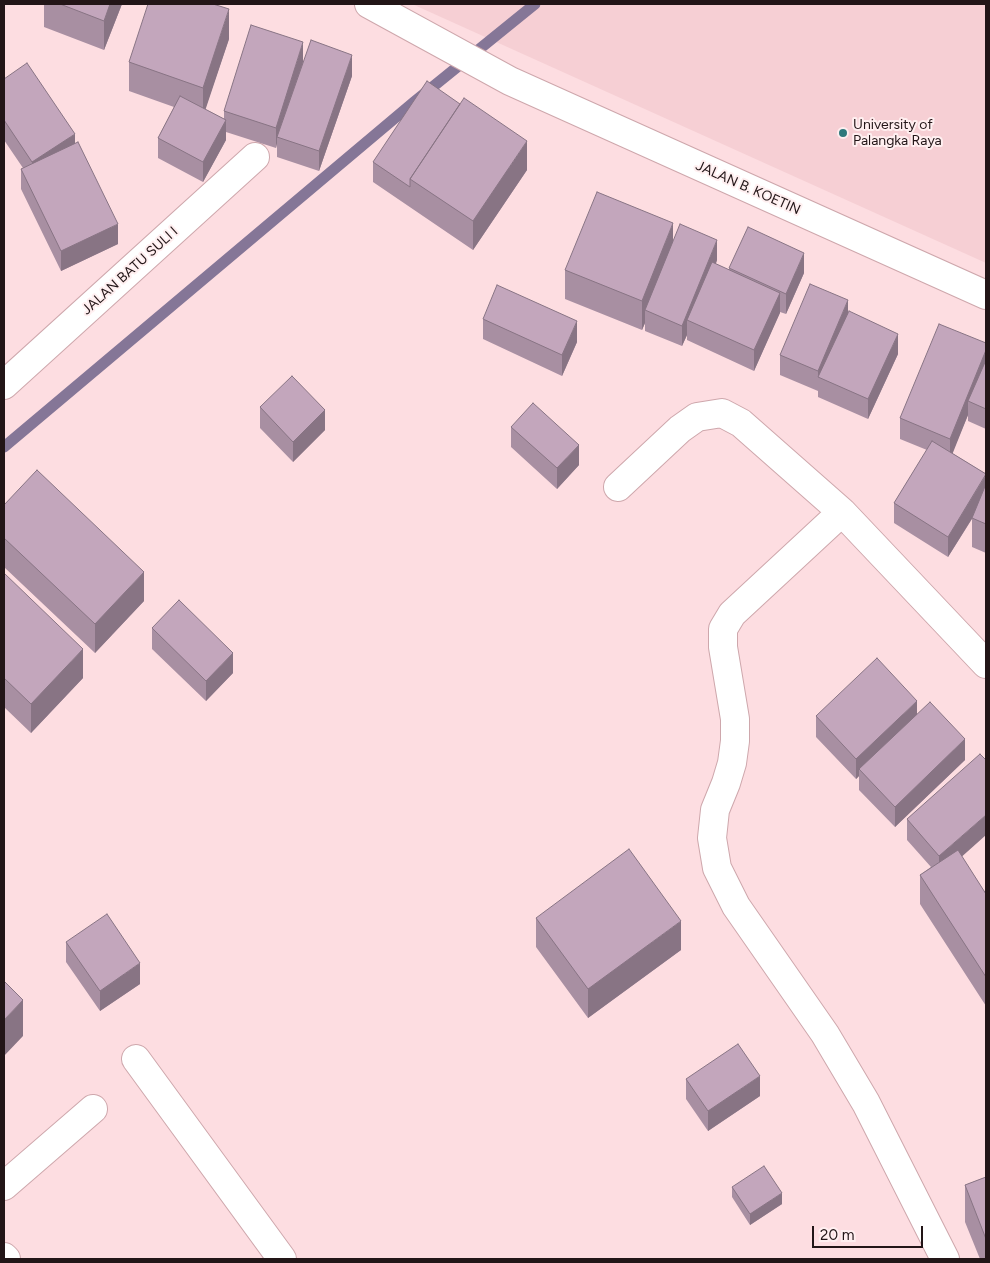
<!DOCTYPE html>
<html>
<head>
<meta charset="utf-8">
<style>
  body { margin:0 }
  #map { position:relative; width:990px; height:1263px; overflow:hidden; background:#fddde1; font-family:Figtree,sans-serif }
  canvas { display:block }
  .frame { position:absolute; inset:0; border:5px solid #221517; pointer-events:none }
  .scale { position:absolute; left:812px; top:1226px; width:111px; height:22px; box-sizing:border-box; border:2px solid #221517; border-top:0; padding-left:6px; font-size:15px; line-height:18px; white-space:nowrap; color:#221517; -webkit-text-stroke:4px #ffeff0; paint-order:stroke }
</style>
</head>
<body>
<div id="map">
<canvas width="990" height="1263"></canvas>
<div class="frame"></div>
<div class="scale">20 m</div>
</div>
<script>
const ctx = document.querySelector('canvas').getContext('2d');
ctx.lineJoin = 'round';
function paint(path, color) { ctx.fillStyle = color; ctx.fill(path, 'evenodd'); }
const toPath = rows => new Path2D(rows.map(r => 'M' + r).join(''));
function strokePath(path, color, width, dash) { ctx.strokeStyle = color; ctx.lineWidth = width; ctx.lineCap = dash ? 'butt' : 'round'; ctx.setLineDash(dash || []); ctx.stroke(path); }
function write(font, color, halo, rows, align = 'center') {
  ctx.font = font + ' Figtree,sans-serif'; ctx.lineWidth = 4; ctx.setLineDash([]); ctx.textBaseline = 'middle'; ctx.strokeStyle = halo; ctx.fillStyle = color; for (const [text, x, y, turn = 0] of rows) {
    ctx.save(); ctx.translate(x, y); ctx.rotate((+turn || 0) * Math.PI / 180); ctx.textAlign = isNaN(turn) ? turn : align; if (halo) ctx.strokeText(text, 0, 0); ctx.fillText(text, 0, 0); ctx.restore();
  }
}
const built = toPath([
  [412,4,986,4,986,263]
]);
const stream = toPath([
  [4,447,414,102,535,4]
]);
const minor = toPath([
  [369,4,510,81,986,295],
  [4,385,255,157],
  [618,487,680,429,697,417,722,413,741,423,842,512,986,664],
  [842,512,732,614,723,629,723,647,735,719,735,741,732,763,726,783,715,810,712,838,717,868,736,906,825,1034,866,1103,945,1259],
  [136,1059,282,1259],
  [4,1186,93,1109],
  [4,1257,6,1259]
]);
const wall = toPath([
  [44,4,122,4,104,50,44,27],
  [229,39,205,109,224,119,224,111,303,62,352,76,319,171,277,157,277,143,276,148,226,132,226,140,203,182,158,158,158,138,174,107,129,91,129,62],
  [4,79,75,143,118,244,61,271,21,189,21,169,23,168,4,140],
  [373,162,527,170,473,250,373,182],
  [673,241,717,260,716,264,729,270,729,268,804,273,786,314,780,312,754,371,687,340,687,335,682,346,645,331,645,323,642,330,565,299,565,270],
  [848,313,898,354,868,419,818,397,818,390,818,391,780,375,780,355],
  [483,319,577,342,562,376,483,339],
  [986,343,986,429,968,421,968,415,952,453,986,474,986,553,972,547,972,519,948,557,894,523,894,503,927,450,900,439,900,418],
  [260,407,325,430,293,462,260,428],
  [511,427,579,465,557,489,511,447],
  [4,505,144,601,95,653,4,567],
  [4,573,83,678,31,733,4,707],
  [152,628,233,673,206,701,152,649],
  [917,714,965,760,895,827,859,790,859,776,856,779,816,737,816,716],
  [907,819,962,857,986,894,986,1006,920,904,920,875,931,867,907,840],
  [536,918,681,950,588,1018,536,947],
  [66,942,140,984,100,1011,66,962],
  [686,1079,760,1096,708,1131,686,1099],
  [986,1177,986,1259,980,1259,965,1222,965,1185],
  [732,1187,782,1204,750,1225,732,1197]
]);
const shadedWall = toPath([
  [110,4,122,4,104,50,104,21],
  [229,9,229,39,203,117,203,88],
  [303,42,303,62,277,137,277,143,276,148,276,128],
  [352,55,352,76,319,171,319,151],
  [226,120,226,140,203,182,203,162],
  [75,134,75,154,32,183,32,162],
  [527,141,527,170,473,250,473,221],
  [673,223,673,252,645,310,645,323,642,330,642,301],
  [118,224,118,244,61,271,61,251],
  [717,240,717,260,692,322,687,320,687,335,682,346,682,326],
  [804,253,804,273,786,314,786,294],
  [780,293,780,313,754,371,754,350],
  [848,300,848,320,818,377,818,391,818,371],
  [577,321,577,342,562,376,562,355],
  [898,334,898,354,868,419,868,399],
  [986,350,986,370,968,401,968,415,950,460,950,439],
  [325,410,325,430,293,462,293,442],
  [579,445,579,465,557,489,557,468],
  [986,475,986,496,948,557,948,537],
  [144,572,144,601,95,653,95,624],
  [83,649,83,678,31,733,31,704],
  [233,653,233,673,206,701,206,681],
  [917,701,917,721,859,769,859,776,856,779,856,759],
  [965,739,965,760,895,827,895,807],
  [986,815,986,835,939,877,939,856],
  [681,921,681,950,588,1018,588,989],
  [140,963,140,984,100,1011,100,991],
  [23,1000,23,1036,4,1056,4,1020],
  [760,1076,760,1096,708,1131,708,1111],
  [782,1193,782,1204,750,1225,750,1214]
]);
const building = toPath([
  [60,4,110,4,104,21,60,4],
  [148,4,213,4,229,9,203,88,129,62,148,4],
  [251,25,303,42,276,128,224,111,251,25],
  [311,40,352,55,319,151,277,137,311,40],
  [27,63,75,134,32,162,4,120,4,79,27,63],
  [427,81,460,104,410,179,410,187,373,162,427,81],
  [180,96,226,120,203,162,158,138,180,96],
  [464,98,527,141,473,221,410,179,464,98],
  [78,142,118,224,61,251,21,169,78,142],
  [597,192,673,223,642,301,565,270,597,192],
  [680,224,717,240,682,326,645,310,680,224],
  [748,227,804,253,786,294,729,268,748,227],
  [712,262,780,293,754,350,687,320,712,262],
  [810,284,848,300,818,371,780,355,810,284],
  [497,285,577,321,562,355,483,319,497,285],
  [849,311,898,334,868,399,818,377,849,311],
  [939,324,986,343,986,350,950,439,900,418,939,324],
  [986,360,986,409,968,401,986,360],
  [292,376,325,410,293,442,260,407,292,376],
  [533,403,579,445,557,468,511,427,533,403],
  [932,441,986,474,948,537,894,503,932,441],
  [37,470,144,572,95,624,4,538,4,505,37,470],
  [986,484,986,524,972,518,986,484],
  [4,573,83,649,31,704,4,678,4,573],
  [179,600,233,653,206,681,152,628,179,600],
  [877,658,917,701,856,759,816,716,877,658],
  [930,702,965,739,895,807,859,769,930,702],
  [980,754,986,760,986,815,939,856,907,819,980,754],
  [629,849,681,921,588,989,536,918,629,849],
  [958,850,986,894,986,977,920,875,958,850],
  [107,914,140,963,100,991,66,942,107,914],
  [4,981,23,1000,4,1020,4,981],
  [738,1044,760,1076,708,1111,686,1079,738,1044],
  [764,1166,782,1193,750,1214,732,1187,764,1166],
  [986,1177,986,1239,965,1185,986,1177]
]);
const markers = [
  [843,133,5,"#2f797c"]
];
const poiNames = [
  ["University of",853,125],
  ["Palangka Raya",853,141]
];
const streetNames = [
  ["JALAN B. KOETIN",748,188,24],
  ["JALAN BATU SULI I",130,271,-42]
];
paint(built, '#f6cfd4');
strokePath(stream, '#857697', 11);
strokePath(minor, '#cea7ac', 30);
strokePath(minor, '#fff', 28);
paint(wall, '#a88fa2');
paint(shadedWall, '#887484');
paint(building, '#c3a6bc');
strokePath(building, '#887484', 1);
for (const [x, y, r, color] of markers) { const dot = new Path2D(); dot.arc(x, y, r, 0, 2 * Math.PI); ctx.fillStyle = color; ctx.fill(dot); strokePath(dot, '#ffeff0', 2); }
write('14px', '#221517', '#ffeff0', poiNames, 'left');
write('14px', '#221517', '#ffeff0', streetNames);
</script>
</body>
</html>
